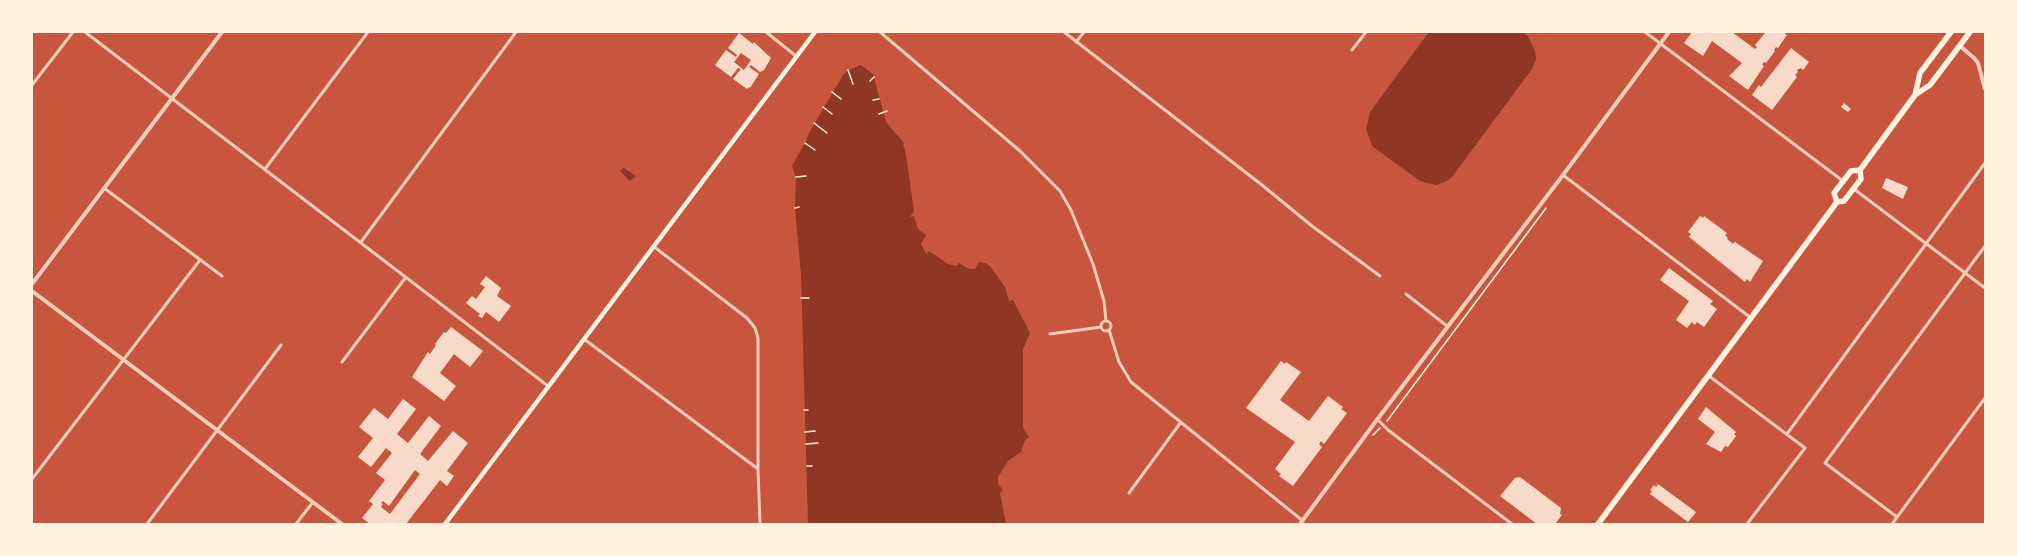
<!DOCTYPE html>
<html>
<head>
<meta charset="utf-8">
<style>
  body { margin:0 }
  #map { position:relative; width:2017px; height:556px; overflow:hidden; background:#c8553d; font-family:"Alegreya Sans",sans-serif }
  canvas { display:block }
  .frame { position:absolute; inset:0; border:33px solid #fff3e0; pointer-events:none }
</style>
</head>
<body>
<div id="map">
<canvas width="2017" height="556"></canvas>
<div class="frame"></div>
</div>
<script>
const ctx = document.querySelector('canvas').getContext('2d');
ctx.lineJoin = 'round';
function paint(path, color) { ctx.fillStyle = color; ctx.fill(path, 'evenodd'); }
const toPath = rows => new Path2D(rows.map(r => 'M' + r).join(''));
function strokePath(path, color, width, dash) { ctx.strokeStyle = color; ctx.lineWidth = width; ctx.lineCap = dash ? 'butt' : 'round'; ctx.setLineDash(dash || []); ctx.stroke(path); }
const water = toPath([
  [1429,32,1522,32,1528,36,1535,51,1536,59,1532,69,1452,177,1445,182,1436,185,1420,181,1372,146,1366,129,1370,112],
  [861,65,873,74,886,122,904,143,903,146,905,149,914,211,910,217,914,216,918,229,926,235,921,244,926,254,929,251,948,264,956,266,959,263,969,269,975,269,979,262,985,263,990,266,1005,287,1009,301,1013,300,1030,333,1023,349,1023,428,1029,437,1025,440,1021,452,1008,461,998,477,998,484,1003,490,1000,493,1006,524,808,524,801,274,795,208,796,177,792,166,805,143,809,133,843,75,848,70],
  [624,168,636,176,630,181,620,171]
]);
const building = toPath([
  [1692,32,1732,32,1755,49,1757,47,1755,45,1765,33,1786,32,1785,34,1787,35,1778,48,1776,47,1774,50,1775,51,1766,63,1764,62,1762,65,1764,66,1748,90,1729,76,1742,63,1712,41,1703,56,1684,43],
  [739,33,753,44,754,42,771,58,764,70,760,72,751,65,749,67,759,74,750,88,749,87,747,89,733,79,741,69,738,68,731,77,715,65,726,50,736,57,737,55,728,48],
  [741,53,751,60,744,70,734,62],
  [1791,48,1809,62,1803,70,1801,68,1797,70,1798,72,1795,75,1797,77,1772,110,1752,95,1759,85,1761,87],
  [1844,103,1851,109,1848,112,1841,107],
  [1886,178,1908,187,1903,199,1882,188],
  [1700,216,1703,218,1704,216,1727,233,1725,235,1728,238,1727,239,1733,244,1735,242,1763,261,1750,282,1747,279,1745,282,1689,237,1691,234,1688,232],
  [1669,268,1713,301,1710,304,1717,309,1704,327,1697,322,1695,325,1692,322,1687,328,1676,320,1689,301,1660,280],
  [486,276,501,288,497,296,511,306,499,322,486,312,482,318,478,316,480,314,466,303,472,296,476,299,485,287,480,284],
  [451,327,483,351,470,367,454,354,440,373,456,386,444,401,412,377,428,352,430,354,436,345,435,344,444,332,446,333],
  [1281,361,1285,364,1286,362,1301,372,1280,400,1309,421,1328,396,1343,407,1341,409,1347,413,1324,444,1321,441,1319,444,1322,447,1293,486,1279,476,1281,474,1275,469,1295,442,1246,408],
  [403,399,416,409,397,434,408,443,429,416,441,426,420,454,428,461,453,431,468,443,447,471,454,476,447,486,440,480,406,524,370,524,362,518,373,504,369,501,385,480,376,473,392,453,386,448,371,467,358,457,373,438,359,427,374,408,388,419],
  [415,470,420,474,390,514,381,507,383,504,381,503,383,501,389,506],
  [1706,407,1736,432,1734,434,1736,436,1728,447,1725,446,1721,452,1706,444,1715,432,1698,419],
  [1520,477,1561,508,1560,514,1562,515,1555,524,1537,524,1500,496,1515,478],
  [1658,484,1696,512,1688,522,1650,494,1652,491,1650,490,1654,485,1656,487]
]);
const path = toPath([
  [848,70,853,84],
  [870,81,874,77],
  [832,92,841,99],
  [873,100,879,99],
  [823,107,832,114],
  [879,114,887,111],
  [814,123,827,133],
  [805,143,815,150],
  [796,177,806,176],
  [795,208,799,207],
  [801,298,809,298],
  [804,410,808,410],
  [1387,421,1546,208],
  [805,432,815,431],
  [1373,435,1380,428],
  [806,444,818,443],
  [807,466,812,466]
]);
const minor = toPath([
  [85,32,548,386],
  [766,32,796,56],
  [880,32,1020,151,1060,191,1071,210,1093,264,1104,301,1106,321],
  [1064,32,1262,185,1312,226,1380,276],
  [1645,32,1843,181],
  [1076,42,1084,32],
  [1352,50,1366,32],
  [32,85,73,32],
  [265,169,368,32],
  [1563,175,1751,318],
  [104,188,222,276],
  [1854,189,1985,288],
  [361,242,516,32],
  [653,246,747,318,755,328,758,338,758,469,760,524],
  [1406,294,1447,326],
  '1101 326a5 5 0 1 1 10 0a5 5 0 1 1-10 0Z',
  [1109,330,1119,362,1131,382,1303,521],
  [1050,334,1101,327],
  [584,339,758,469],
  [342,362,406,277],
  [1709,376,1805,448,1747,524],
  [1377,419,1388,430,1512,524],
  [1787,434,1985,163],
  [32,479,200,260],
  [1129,493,1181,422],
  [1897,517,1825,463,1985,246],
  [147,524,281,345],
  [296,524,313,502],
  [1892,524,1985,398]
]);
const tertiary = toPath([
  [1960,46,1974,58,1978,63,1985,89],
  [32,284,222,32],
  [32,291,342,524],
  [1300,524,1376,421,1563,175,1669,32]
]);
const secondary = toPath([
  [445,524,815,32]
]);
const trunk = toPath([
  [1915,95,1920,73,1951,32],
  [1837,202,1834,193,1851,171,1860,170],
  [1598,524,1837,202,1844,201,1861,179,1860,170,1915,95,1930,85,1970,32]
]);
paint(water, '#8f3625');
paint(building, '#f7dbc8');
strokePath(path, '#fff3e0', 1.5);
strokePath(minor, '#f1ccb7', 3);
strokePath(tertiary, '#f1ccb7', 4);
strokePath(secondary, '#fff3e0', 4.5);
strokePath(trunk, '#fff3e0', 5.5);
</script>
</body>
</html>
